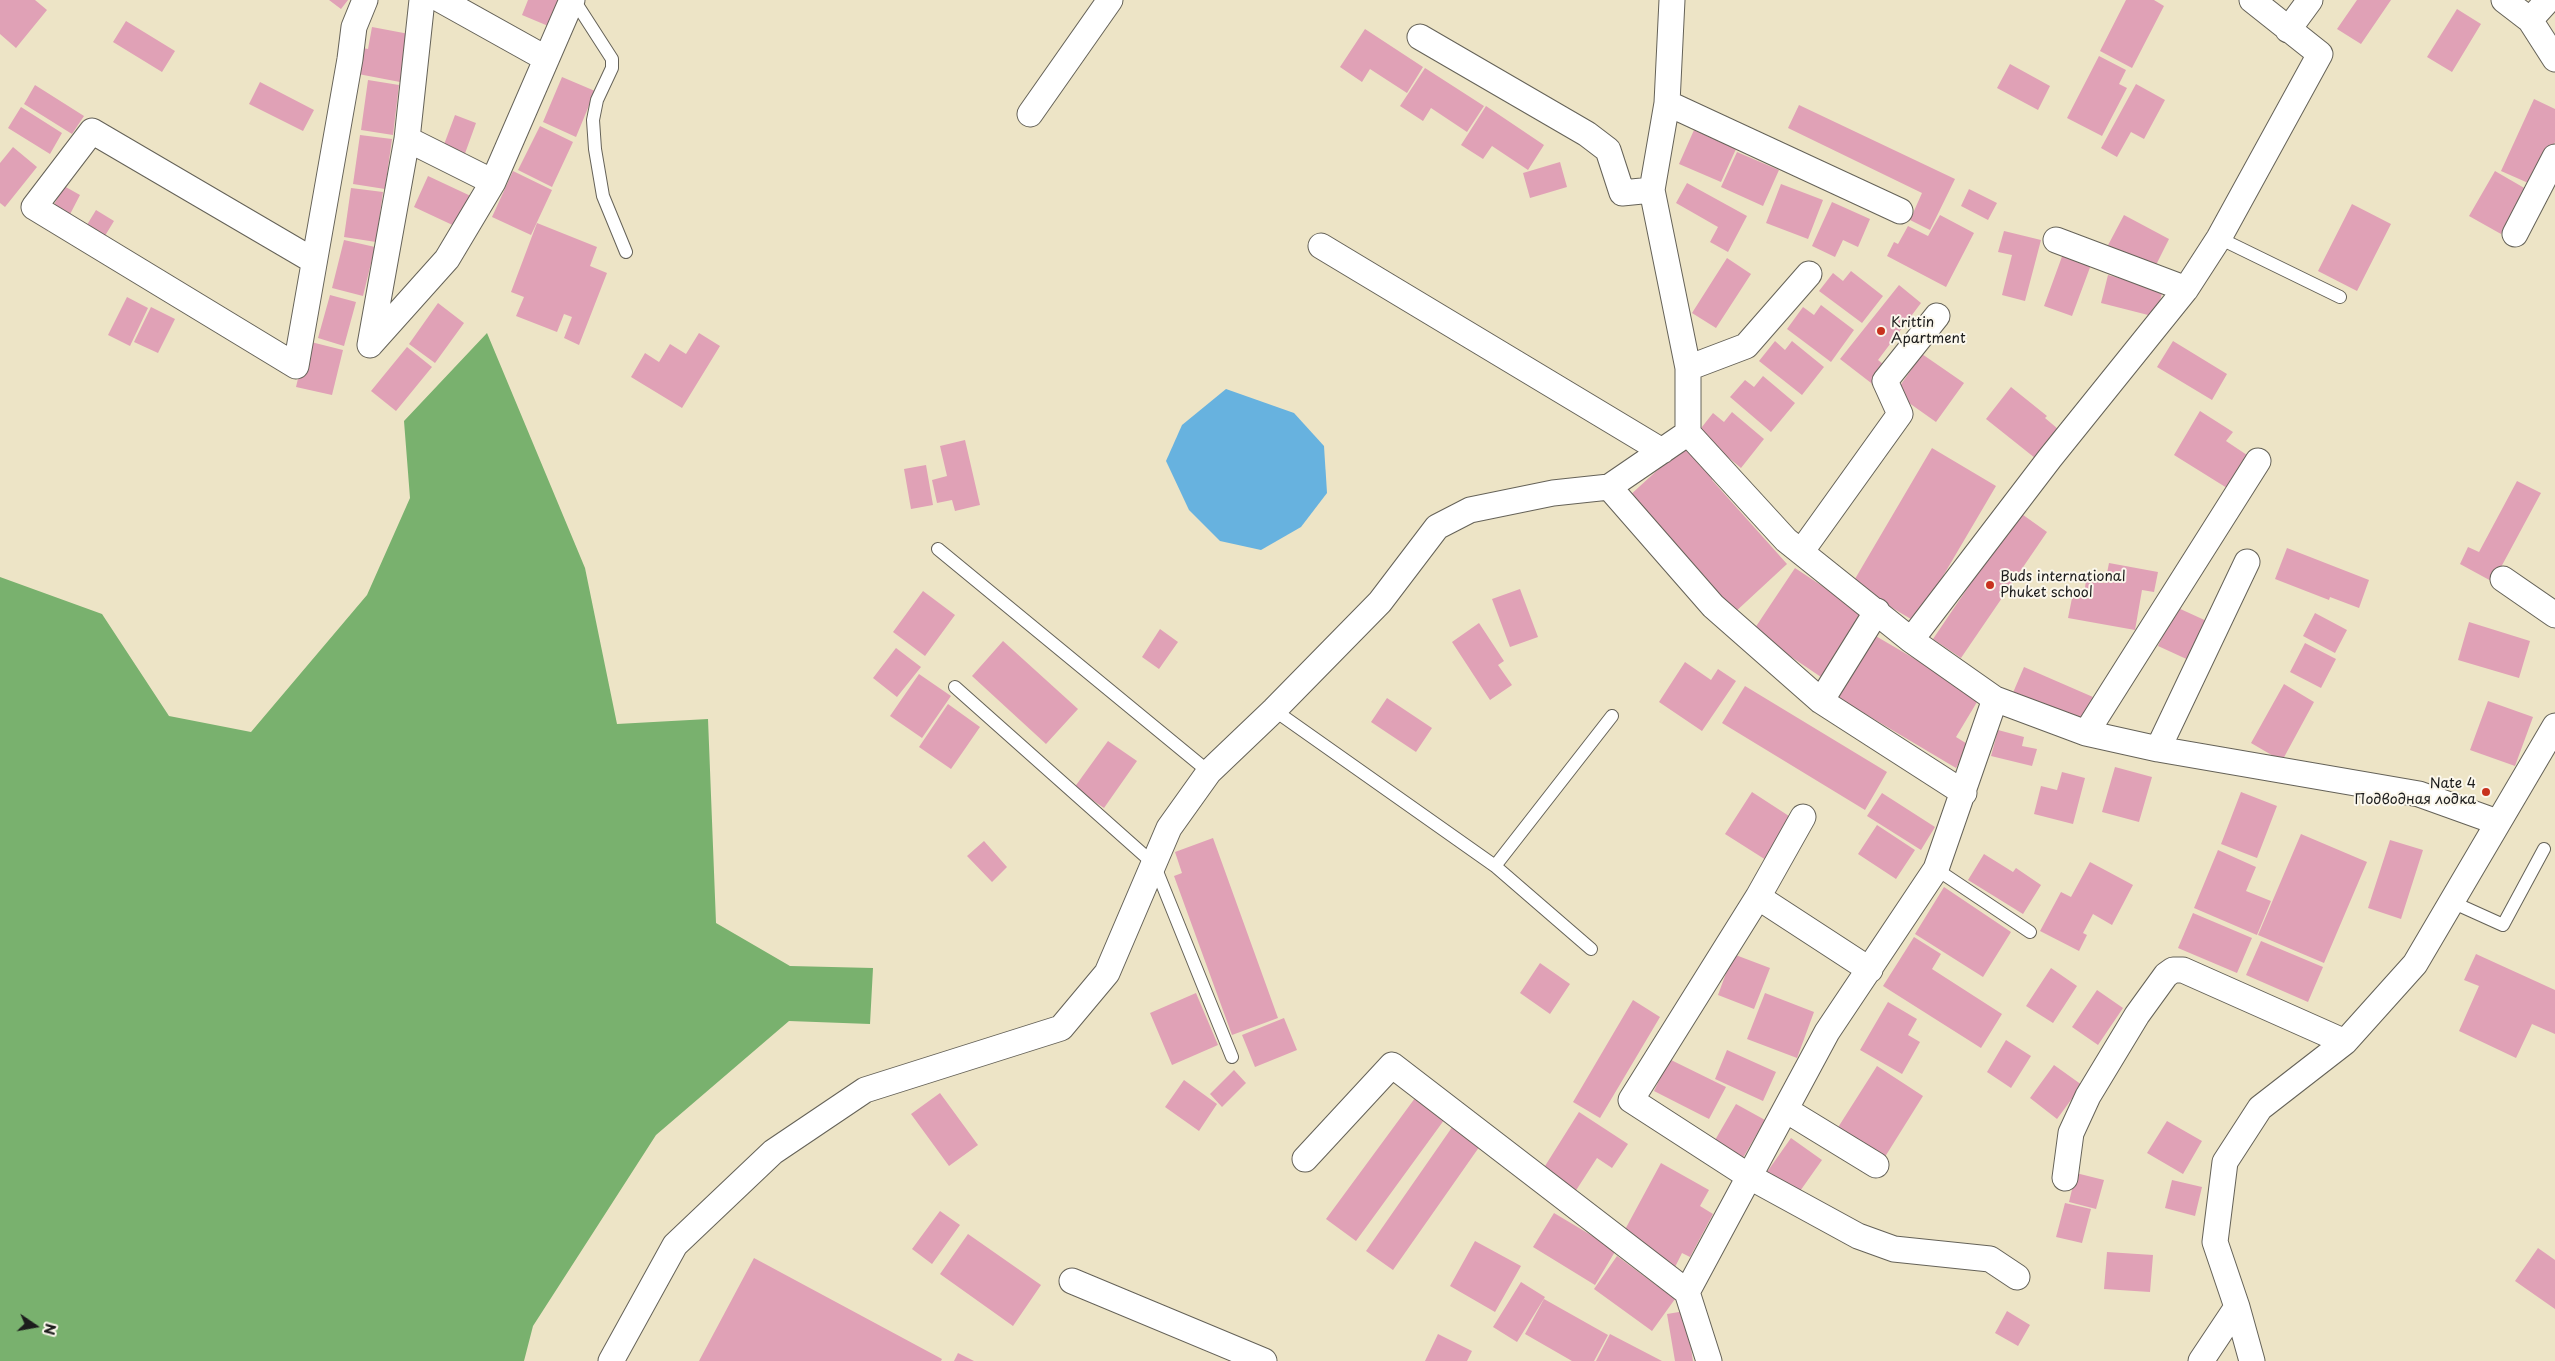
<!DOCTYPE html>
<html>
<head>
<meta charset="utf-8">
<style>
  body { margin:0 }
  #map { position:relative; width:2555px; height:1361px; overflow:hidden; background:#ede4c6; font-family:"Playpen Sans",sans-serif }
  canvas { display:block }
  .north { position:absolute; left:10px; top:1301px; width:50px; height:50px; -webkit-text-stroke:4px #fbf7ec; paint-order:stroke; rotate:102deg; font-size:14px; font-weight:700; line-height:20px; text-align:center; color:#1c1c1c }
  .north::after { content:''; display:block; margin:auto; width:18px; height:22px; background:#1c1c1c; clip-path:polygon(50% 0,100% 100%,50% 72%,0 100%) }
</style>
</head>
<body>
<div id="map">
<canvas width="2555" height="1361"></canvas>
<div class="north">N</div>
</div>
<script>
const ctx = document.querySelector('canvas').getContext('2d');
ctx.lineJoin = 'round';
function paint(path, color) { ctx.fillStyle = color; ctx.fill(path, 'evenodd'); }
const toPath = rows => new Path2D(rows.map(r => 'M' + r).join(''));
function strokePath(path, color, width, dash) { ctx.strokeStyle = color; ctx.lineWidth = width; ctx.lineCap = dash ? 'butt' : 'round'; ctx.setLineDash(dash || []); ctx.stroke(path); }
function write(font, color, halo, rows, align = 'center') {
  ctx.font = font + ' "Playpen Sans",sans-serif'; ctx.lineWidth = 4; ctx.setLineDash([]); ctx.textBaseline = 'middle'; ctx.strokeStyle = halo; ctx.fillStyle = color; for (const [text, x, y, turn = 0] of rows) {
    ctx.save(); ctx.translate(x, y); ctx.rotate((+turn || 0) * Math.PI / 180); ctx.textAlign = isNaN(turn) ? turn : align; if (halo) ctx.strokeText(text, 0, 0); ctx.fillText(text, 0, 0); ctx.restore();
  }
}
const forest = toPath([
  [487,333,585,568,617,724,708,719,716,923,790,966,873,968,870,1024,789,1021,656,1135,533,1326,524,1361,0,1361,0,577,102,614,169,716,251,732,367,595,410,498,404,421]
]);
const water = toPath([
  [1226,389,1294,413,1324,446,1327,493,1301,527,1261,550,1220,541,1189,510,1166,461,1182,425]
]);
const building = toPath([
  [0,0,35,0,47,10,16,48,0,34],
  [329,0,348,0,341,9],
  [528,0,564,0,553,28,522,15],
  [2126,0,2154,0,2164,6,2132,68,2100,51],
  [2357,0,2391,0,2361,44,2337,29],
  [2457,9,2481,24,2452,72,2427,57],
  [126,21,175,51,162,72,113,42],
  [372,27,409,34,400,82,353,73,358,47,368,49],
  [1365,29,1423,67,1407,93,1370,69,1362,82,1340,67],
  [2099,56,2126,70,2119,84,2127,88,2102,136,2067,118],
  [2010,64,2050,86,2038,110,1997,88],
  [1425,68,1484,106,1467,132,1431,108,1423,121,1400,106],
  [562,77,595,91,576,137,543,122],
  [368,80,399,85,393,135,361,130],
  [260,82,314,110,303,131,249,104],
  [2136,84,2165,100,2144,139,2131,132,2117,157,2101,148],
  [35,85,84,116,72,134,24,104],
  [2534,99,2555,109,2555,142,2535,186,2501,171],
  [1799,105,1955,179,1930,230,1910,220,1922,193,1788,128],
  [1486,106,1544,145,1528,170,1492,146,1483,159,1461,145],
  [21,107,62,133,50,154,8,128],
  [455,115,476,123,463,159,442,150],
  [540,126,573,142,552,187,518,170],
  [1694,130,1736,149,1721,182,1679,164],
  [360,135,392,139,385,189,353,184],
  [13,147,37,167,5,207,0,203,0,163],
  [1737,152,1779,170,1763,206,1721,187],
  [1560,162,1567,187,1530,198,1523,173],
  [513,171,552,190,531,235,492,217],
  [2495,171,2526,189,2501,234,2469,216],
  [428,176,475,198,461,229,414,207],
  [1687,183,1747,216,1728,252,1710,242,1718,227,1676,203],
  [1781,184,1823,200,1808,239,1766,223],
  [64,186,80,195,66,222,49,214],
  [351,188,383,192,376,242,344,237],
  [1969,189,1997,203,1988,220,1961,206],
  [1832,202,1870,219,1858,247,1843,240,1835,257,1812,246],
  [2352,204,2391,224,2357,291,2318,271],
  [96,210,114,221,100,244,82,233],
  [1940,215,1974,233,1946,287,1887,256,1894,242,1898,244,1908,226,1928,236],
  [2124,215,2169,239,2152,273,2106,249],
  [537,223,597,247,590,266,607,273,579,345,564,338,572,317,564,314,557,332,516,316,524,297,511,292],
  [2004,231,2041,240,2025,301,2002,295,2012,255,1998,252],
  [344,240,375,247,363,296,332,288],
  [2064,251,2092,262,2072,316,2044,306],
  [1727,258,1751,274,1716,328,1692,313],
  [1851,271,1883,296,1862,323,1819,291,1833,273,1843,281],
  [2108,275,2163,289,2156,317,2101,303],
  [1899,285,1921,303,1878,360,1888,368,1875,386,1840,359],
  [330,295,356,302,344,346,318,338],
  [127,297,148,308,130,346,108,335],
  [438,303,464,323,435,363,409,344],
  [1821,305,1854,330,1831,362,1787,329,1803,307,1814,315],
  [151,307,175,319,158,353,134,342],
  [699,333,720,346,682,408,631,377,645,353,659,362,670,344,686,354],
  [307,341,343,350,332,395,296,387],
  [1775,341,1785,350,1792,341,1824,367,1802,395,1759,361],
  [2173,341,2227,374,2212,400,2157,367],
  [407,347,432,367,396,411,371,391],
  [1922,354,1964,383,1936,422,1895,393],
  [1763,376,1795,403,1771,432,1730,397,1745,380,1754,387],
  [2011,387,2047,416,2045,418,2058,429,2035,458,1986,419],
  [2200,411,2233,432,2226,441,2247,455,2227,488,2174,455],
  [1732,412,1764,439,1741,468,1698,432,1713,413,1724,422],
  [965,440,980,505,955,511,952,500,937,503,932,480,947,476,940,446],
  [1686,444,1716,476,1712,480,1787,564,1733,614,1628,497],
  [1932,448,1996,486,1916,622,1852,584],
  [926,465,933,505,911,509,904,469],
  [2517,481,2541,493,2493,582,2460,564,2468,547,2479,552],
  [2019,512,2047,532,1961,658,1933,639],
  [2287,548,2369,580,2359,608,2330,597,2329,600,2275,579],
  [2109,563,2158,572,2154,592,2142,590,2135,630,2068,618,2073,593,2084,595,2086,580,2105,583],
  [1795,568,1863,613,1821,677,1753,631],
  [1520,589,1538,637,1510,647,1492,599],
  [923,591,955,615,925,656,893,632],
  [2176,607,2211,623,2193,662,2158,646],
  [2315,613,2347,630,2335,653,2303,636],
  [2469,622,2530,641,2519,678,2458,660],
  [1479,623,1504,661,1498,665,1512,685,1490,700,1452,642],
  [1160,629,1178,642,1159,669,1142,657],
  [1874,635,1980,697,1956,737,1969,745,1956,768,1835,696],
  [1003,641,1078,709,1046,744,972,676],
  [2305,643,2336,659,2321,688,2290,672],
  [896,648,921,667,897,697,873,678],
  [1685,662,1711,680,1718,669,1736,681,1702,731,1659,702],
  [2024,667,2093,697,2081,724,2012,695],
  [919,674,951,696,922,738,890,716],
  [2284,684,2314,702,2282,761,2251,743],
  [1745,686,1887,772,1865,810,1722,723],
  [1387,698,1432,728,1416,752,1371,722],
  [2488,701,2533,717,2515,766,2470,750],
  [948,704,980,727,951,769,919,747],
  [1998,730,2024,737,2022,746,2037,749,2032,766,1991,756],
  [1108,741,1137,761,1104,808,1074,788],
  [2115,767,2152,777,2139,822,2102,812],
  [2062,772,2085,778,2073,824,2034,814,2041,786,2057,790],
  [1752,792,1792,818,1766,860,1725,834],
  [2241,792,2277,806,2257,858,2221,844],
  [1882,793,1935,827,1921,850,1867,816],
  [1877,825,1915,850,1896,879,1858,854],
  [2301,834,2367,862,2324,963,2258,935],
  [1213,838,1278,1018,1232,1035,1174,876,1182,873,1175,852],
  [2390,840,2423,850,2401,919,2368,908],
  [984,841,1007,867,992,882,967,856],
  [2218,850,2256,867,2246,891,2271,901,2257,935,2194,908],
  [1984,854,2013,872,2016,868,2041,885,2023,914,1968,880],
  [2090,862,2133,885,2112,925,2093,914,2083,933,2087,935,2079,951,2040,931,2061,892,2071,897],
  [1944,887,2011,932,1983,977,1915,934],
  [2193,913,2252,938,2237,973,2178,948],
  [1914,937,1941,954,1932,969,2002,1014,1981,1048,1883,986],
  [2261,941,2323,967,2308,1002,2246,975],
  [1733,954,1770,968,1754,1009,1718,995],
  [2476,954,2555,990,2555,1034,2532,1024,2516,1058,2459,1031,2479,986,2464,980],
  [1540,963,1570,984,1550,1014,1520,993],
  [2051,968,2077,986,2053,1023,2026,1006],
  [2097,990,2123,1008,2098,1045,2072,1027],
  [1196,993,1218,1045,1172,1065,1150,1013],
  [1765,993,1814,1012,1797,1058,1747,1039],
  [1633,1000,1660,1017,1600,1118,1573,1102],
  [1888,1002,1917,1019,1908,1035,1920,1042,1902,1074,1860,1050],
  [1284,1018,1297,1050,1255,1067,1242,1035],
  [2006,1040,2031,1056,2011,1088,1987,1072],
  [1727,1050,1776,1072,1763,1101,1715,1079],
  [1669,1059,1726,1087,1709,1119,1654,1091],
  [2054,1065,2082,1085,2057,1119,2030,1098],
  [1877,1066,1923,1096,1883,1160,1837,1129],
  [1234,1070,1246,1083,1222,1107,1210,1094],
  [1184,1080,1217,1104,1199,1131,1165,1107],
  [940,1093,978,1145,949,1166,911,1114],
  [1418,1094,1447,1116,1356,1241,1326,1219],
  [1736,1104,1765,1120,1740,1163,1711,1147],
  [1579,1112,1628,1144,1612,1168,1597,1158,1573,1195,1540,1174],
  [2167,1121,2202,1141,2183,1174,2147,1153],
  [1455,1123,1482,1143,1393,1270,1366,1251],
  [1791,1138,1822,1160,1798,1194,1767,1172],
  [1661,1163,1709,1190,1700,1206,1713,1214,1690,1257,1682,1253,1675,1267,1621,1237],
  [2076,1173,2104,1180,2096,1209,2069,1202],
  [2172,1180,2202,1187,2195,1216,2165,1208],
  [2065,1203,2091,1209,2082,1243,2056,1237],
  [940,1211,960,1225,932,1264,912,1249],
  [1554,1213,1616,1250,1595,1285,1533,1247],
  [968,1234,1041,1285,1013,1326,940,1274],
  [1475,1241,1521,1266,1495,1312,1450,1286],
  [2538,1248,2555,1260,2555,1309,2515,1281],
  [2107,1252,2153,1255,2150,1292,2104,1289],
  [1617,1256,1675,1299,1652,1331,1594,1289],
  [754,1258,942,1359,941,1361,699,1361],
  [1521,1282,1545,1297,1517,1342,1493,1327],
  [1544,1299,1608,1335,1594,1361,1572,1361,1525,1334],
  [1685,1311,1693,1361,1675,1361,1667,1314],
  [2007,1311,2030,1325,2018,1346,1995,1333],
  [1438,1334,1472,1351,1467,1361,1425,1361],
  [1610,1334,1662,1361,1596,1361],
  [958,1353,974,1361,954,1361]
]);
const service = toPath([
  [574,0,612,59,612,68,597,100,593,120,595,149,603,196,626,252],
  [2219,238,2340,297],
  [938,549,1209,772],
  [955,687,1154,864,1232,1057],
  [1274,710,1495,866,1591,949],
  [1495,866,1612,716],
  [1936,869,2030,932],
  [2452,902,2503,925,2544,849]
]);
const minor = toPath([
  [441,0,545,58],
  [1672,0,1667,103,1652,190,1688,368,1688,433,1786,540,1911,640,1995,699,2086,733,2158,749,2419,794,2497,822],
  [2504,0,2530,20,2555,59],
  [2530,20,2548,0],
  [2288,30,2310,0],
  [1420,37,1587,134,1608,150,1622,193,1652,190],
  [1667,103,1900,211],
  [1030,114,1110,0],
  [407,139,493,182],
  [2515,234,2555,157],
  [2056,240,2186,289],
  [1321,246,1662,451],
  [314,261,92,131,34,207,296,366,350,59,354,27,365,0],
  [370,345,447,259,493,182,572,0],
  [370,345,407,139,422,0],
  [1688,368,1746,346,1809,274],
  [1609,487,1713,606,1821,701,1964,793],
  [1801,552,1900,414,1885,381,1937,316],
  [2503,579,2555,615],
  [1911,640,2050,458,2186,289,2219,238,2320,54,2252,0],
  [1821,701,1877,611],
  [2086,733,2258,461],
  [2158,749,2247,562],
  [1803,817,1758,897,1631,1100,1750,1177,1858,1236,1894,1249,1990,1259,2017,1277],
  [1758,897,1870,970],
  [1786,1110,1876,1165],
  [1305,1159,1392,1065,1687,1292],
  [2065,1178,2071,1133,2088,1096,2137,1015,2166,975,2173,970,2183,970,2345,1042],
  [1072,1281,1264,1361],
  [611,1361,675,1245,773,1152,865,1090,1061,1028,1107,973,1169,828,1209,772,1274,710,1380,602,1437,527,1470,510,1553,493,1609,487,1688,433],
  [1709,1361,1687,1292,1827,1032,1936,869,1995,699],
  [2201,1361,2237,1307],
  [2252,1361,2237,1307,2215,1242,2225,1162,2260,1108,2345,1042,2415,964,2555,726]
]);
const markers = [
  [1881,331,5,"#c8321e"],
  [1990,585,5,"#c8321e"],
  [2486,792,5,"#c8321e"]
];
const poiNames = [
  ["Krittin",1891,323],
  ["Apartment",1891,339],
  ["Buds international",2000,577],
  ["Phuket school",2000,593],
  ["Nate 4",2476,784,"right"],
  ["Подводная лодка",2476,800,"right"]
];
paint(forest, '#79b16e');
paint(water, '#67b2df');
paint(building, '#e0a1b6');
strokePath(service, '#656258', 14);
strokePath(minor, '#656258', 27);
strokePath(service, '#fff', 12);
strokePath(minor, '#fff', 25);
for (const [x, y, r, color] of markers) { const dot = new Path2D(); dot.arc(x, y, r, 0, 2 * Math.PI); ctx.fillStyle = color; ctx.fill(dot); strokePath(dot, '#fbf7ec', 2); }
write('14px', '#1c1c1c', '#fbf7ec', poiNames, 'left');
</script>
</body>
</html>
